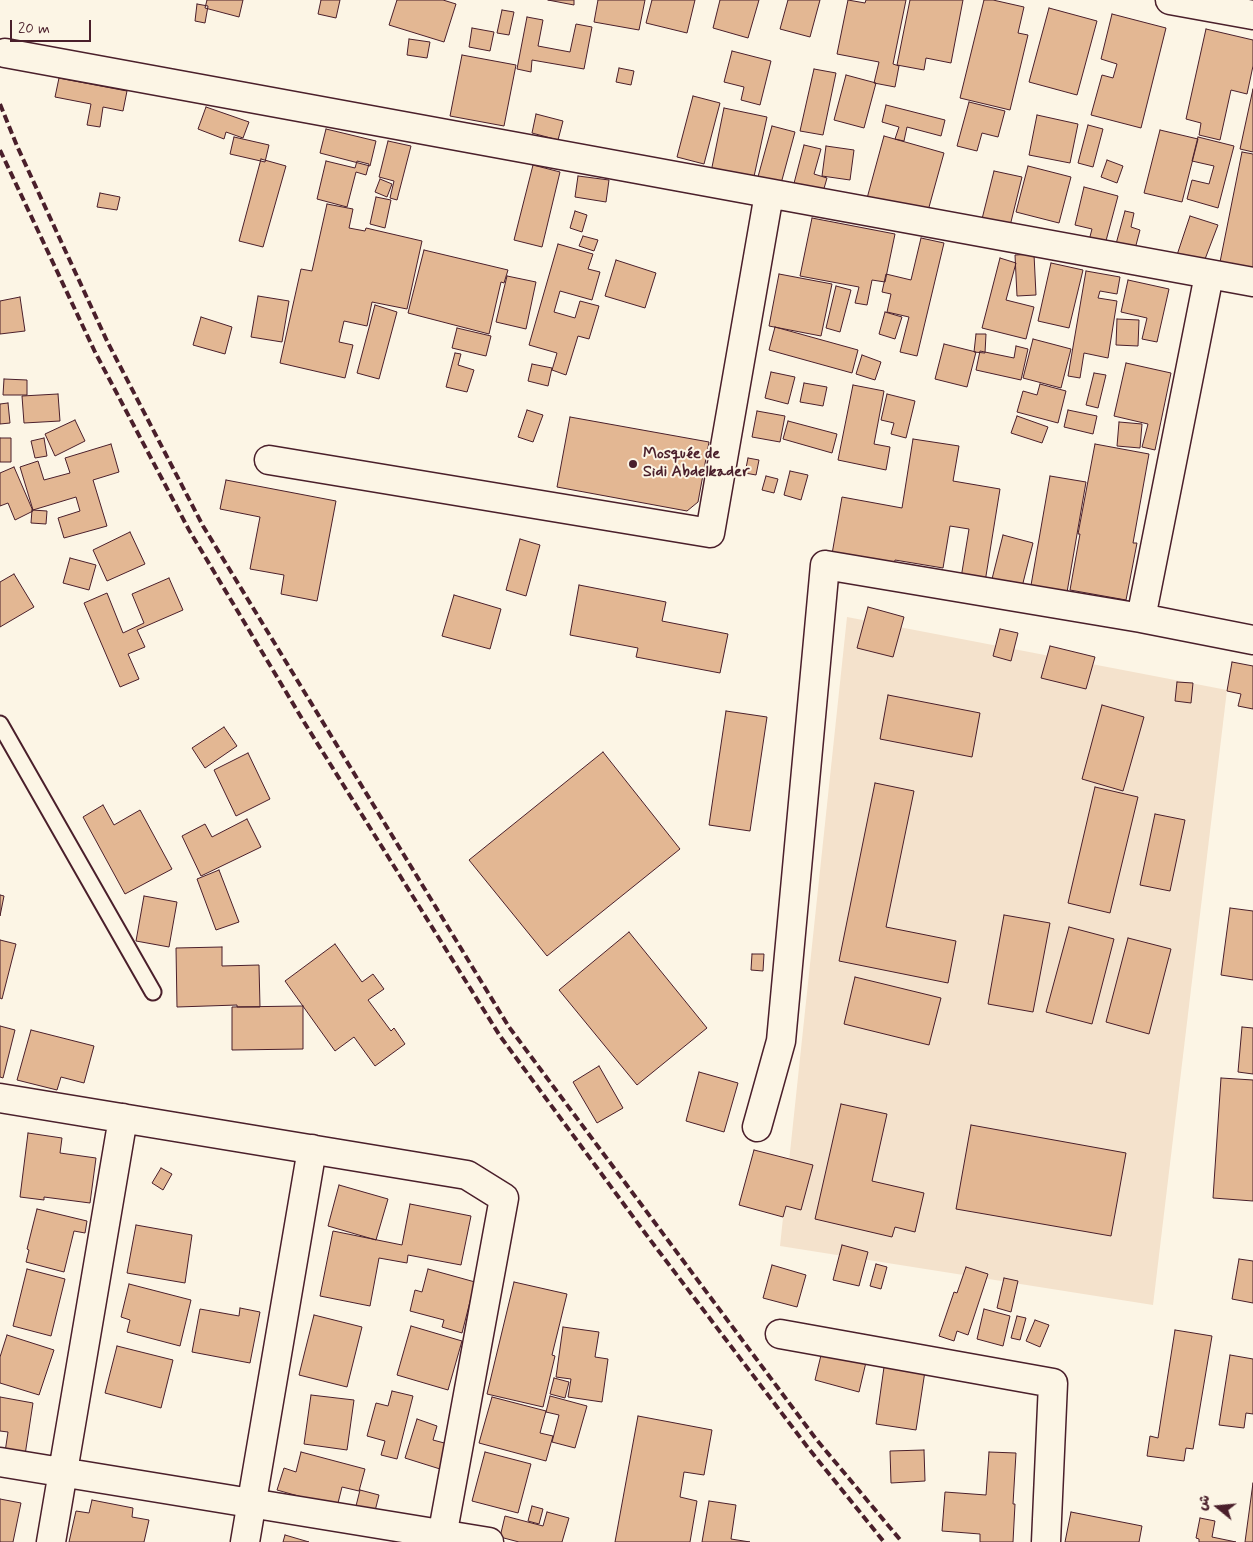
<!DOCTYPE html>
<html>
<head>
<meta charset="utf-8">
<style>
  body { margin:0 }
  #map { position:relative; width:1253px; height:1542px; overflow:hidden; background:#fcf5e5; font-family:Mynerve,"Playpen Sans Arabic",sans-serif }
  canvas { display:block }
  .north { position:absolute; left:1193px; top:1482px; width:50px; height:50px; -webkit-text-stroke:4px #fcf5e5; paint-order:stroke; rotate:287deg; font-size:14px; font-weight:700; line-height:20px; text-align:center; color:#4a1f2b }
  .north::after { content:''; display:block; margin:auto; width:18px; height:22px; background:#4a1f2b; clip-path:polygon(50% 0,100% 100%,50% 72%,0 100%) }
  .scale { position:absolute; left:10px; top:20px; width:81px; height:22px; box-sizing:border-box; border:2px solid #4a1f2b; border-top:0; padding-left:6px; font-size:15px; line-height:18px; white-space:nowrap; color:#4a1f2b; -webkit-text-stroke:4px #fcf5e5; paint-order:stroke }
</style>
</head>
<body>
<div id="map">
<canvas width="1253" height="1542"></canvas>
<div class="north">ش</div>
<div class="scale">20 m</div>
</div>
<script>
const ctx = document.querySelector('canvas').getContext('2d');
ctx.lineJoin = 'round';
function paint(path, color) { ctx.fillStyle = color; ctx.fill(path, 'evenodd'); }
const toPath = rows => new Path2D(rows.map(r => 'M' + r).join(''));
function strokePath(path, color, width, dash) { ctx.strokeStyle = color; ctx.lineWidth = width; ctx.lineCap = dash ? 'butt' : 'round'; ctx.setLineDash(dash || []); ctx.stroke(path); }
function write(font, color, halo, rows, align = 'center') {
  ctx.font = font + ' Mynerve,sans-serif'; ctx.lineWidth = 4; ctx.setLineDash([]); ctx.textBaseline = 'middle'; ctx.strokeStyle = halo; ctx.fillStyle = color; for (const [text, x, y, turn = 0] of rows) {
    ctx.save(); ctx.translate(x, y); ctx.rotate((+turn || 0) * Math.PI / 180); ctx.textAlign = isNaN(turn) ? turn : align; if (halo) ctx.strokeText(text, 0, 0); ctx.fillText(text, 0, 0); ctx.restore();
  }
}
const built = toPath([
  [847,617,1227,690,1153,1305,780,1246]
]);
const building = toPath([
  [207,0,243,0,239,17,205,8,207,0],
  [321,0,340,0,336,18,318,14,321,0],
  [397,0,443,0,456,4,444,42,389,25,397,0],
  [548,0,574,0,574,5,548,0],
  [598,0,645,0,639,30,594,22,598,0],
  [652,0,695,0,687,33,646,23,652,0],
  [720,0,759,0,748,38,713,28,720,0],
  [788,0,820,0,810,37,780,29,788,0],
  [848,0,865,3,866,0,906,0,893,64,899,66,895,87,874,83,879,62,837,54,848,0],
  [910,0,963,0,951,63,926,58,924,70,897,65,910,0],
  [984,0,993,0,1024,7,1018,33,1028,35,1010,110,960,98,984,0],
  [197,4,208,6,205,23,195,21,197,4],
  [1049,8,1097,21,1077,95,1029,82,1049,8],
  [502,10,514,12,509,35,497,33,502,10],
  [1112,14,1166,28,1141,128,1091,115,1102,75,1113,78,1117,64,1101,59,1112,14],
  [527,17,543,20,538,46,570,52,576,24,592,27,584,69,532,60,531,72,517,69,527,17],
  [472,28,494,32,490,51,469,47,472,28],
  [1206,29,1253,40,1253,66,1247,94,1231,90,1220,140,1199,135,1201,123,1186,119,1206,29],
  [409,39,430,42,427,58,407,55,409,39],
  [732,51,771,61,760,105,741,100,744,87,724,82,732,51],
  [462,55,516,65,504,126,450,116,462,55],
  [619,68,634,71,631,85,616,82,619,68],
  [814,69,836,73,823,135,800,131,814,69],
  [846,75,876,83,864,128,834,120,846,75],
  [59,78,127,91,123,111,103,107,100,127,87,125,91,104,55,97,59,78],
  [1253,89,1253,152,1240,149,1253,89],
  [693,96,720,103,704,164,677,157,693,96],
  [969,102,1005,111,998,137,982,133,977,151,957,146,969,102],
  [886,105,945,120,941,136,907,127,904,141,895,139,899,127,882,122,886,105],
  [206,107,249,122,243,138,226,132,224,139,198,129,206,107],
  [724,108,767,117,753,181,711,172,724,108],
  [536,114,563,121,558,140,532,133,536,114],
  [1037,115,1078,124,1070,163,1029,155,1037,115],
  [1088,125,1103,129,1093,167,1078,163,1088,125],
  [772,126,795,132,779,191,756,184,772,126],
  [326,129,376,141,370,166,320,153,326,129],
  [1160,130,1198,139,1182,202,1144,193,1160,130],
  [884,136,944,153,926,218,866,202,884,136],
  [234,137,269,145,265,162,230,154,234,137],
  [1198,137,1234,146,1218,208,1187,199,1192,180,1209,184,1214,166,1192,161,1198,137],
  [388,141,411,146,397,200,390,198,394,181,379,177,388,141],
  [804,145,821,149,814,174,827,178,821,199,792,191,804,145],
  [826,146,854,150,850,180,822,176,826,146],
  [1242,152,1253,154,1253,274,1219,267,1242,152],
  [261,159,286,166,263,247,239,241,261,159],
  [1107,160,1123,166,1117,183,1101,177,1107,160],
  [326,161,355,168,357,161,369,164,366,175,356,172,347,207,317,199,326,161],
  [533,165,560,172,542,247,514,240,533,165],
  [1028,166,1071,177,1059,223,1016,212,1028,166],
  [994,171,1022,177,1009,230,981,223,994,171],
  [578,176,609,180,606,202,575,197,578,176],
  [380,179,392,184,387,197,375,192,380,179],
  [1084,187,1118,196,1103,252,1087,248,1092,229,1075,225,1084,187],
  [100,193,120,197,117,210,97,207,100,193],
  [376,197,391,200,385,228,370,224,376,197],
  [327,204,353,209,349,228,365,231,366,228,422,241,407,309,372,302,367,326,344,321,339,342,353,345,345,378,280,363,301,269,312,271,327,204],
  [575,211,587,215,582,232,570,228,575,211],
  [1125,211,1134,213,1131,227,1140,230,1135,249,1116,244,1125,211],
  [1190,216,1218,225,1202,267,1176,258,1190,216],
  [812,218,895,234,885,282,872,280,867,305,855,303,859,287,800,276,812,218],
  [583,236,598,240,594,251,579,246,583,236],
  [921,238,944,243,917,356,900,352,909,317,887,312,891,294,882,292,886,274,911,280,921,238],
  [558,244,593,254,588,269,600,272,592,300,560,291,554,312,575,318,580,301,599,306,589,339,578,336,566,375,552,370,557,353,529,345,558,244],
  [424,250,508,270,504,283,501,282,489,334,408,313,424,250],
  [1034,254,1036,295,1017,296,1015,255,1034,254],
  [1000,258,1016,263,1006,300,1034,307,1026,339,982,328,1000,258],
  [616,260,656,273,645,308,605,296,616,260],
  [1051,263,1083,270,1069,328,1038,321,1051,263],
  [1086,271,1120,277,1117,294,1100,291,1098,298,1117,301,1108,358,1084,353,1080,378,1068,376,1086,271],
  [779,274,832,284,821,336,769,326,779,274],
  [507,276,536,282,526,329,496,322,507,276],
  [1128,280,1169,289,1157,342,1142,339,1147,318,1121,312,1128,280],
  [836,286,851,290,840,332,826,328,836,286],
  [258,296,289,301,282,342,251,337,258,296],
  [20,297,25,331,0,334,0,301,20,297],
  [375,305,397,312,379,379,357,373,375,305],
  [885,312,902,317,895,339,879,334,885,312],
  [201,317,232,327,225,354,193,345,201,317],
  [1117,319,1139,320,1138,346,1116,345,1117,319],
  [775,327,858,350,852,373,769,350,775,327],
  [457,328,491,336,486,356,452,348,457,328],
  [976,334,986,334,985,353,974,352,976,334],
  [1033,339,1071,349,1061,388,1023,378,1033,339],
  [944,344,976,352,967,387,935,379,944,344],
  [1016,346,1028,349,1021,380,976,370,980,351,1014,358,1016,346],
  [455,353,461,354,458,365,474,370,467,392,446,387,455,353],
  [862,355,881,362,875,380,856,374,862,355],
  [1126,363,1171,373,1155,450,1142,447,1148,424,1114,416,1126,363],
  [532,364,552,368,548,386,528,381,532,364],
  [771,372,795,377,788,404,765,398,771,372],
  [1094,373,1106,375,1098,408,1086,405,1094,373],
  [4,379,27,380,27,395,3,395,4,379],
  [804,383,827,387,823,406,800,402,804,383],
  [1040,384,1066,391,1058,423,1017,412,1023,391,1037,395,1040,384],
  [853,385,884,391,874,444,890,447,886,470,838,460,853,385],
  [58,394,60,421,24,423,22,396,58,394],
  [887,394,915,401,906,438,891,434,894,423,881,420,887,394],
  [8,403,10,423,0,424,0,404,8,403],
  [527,410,543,415,533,442,518,437,527,410],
  [1068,410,1097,416,1093,434,1064,427,1068,410],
  [757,411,785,416,780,442,752,437,757,411],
  [1017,416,1048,427,1042,443,1011,433,1017,416],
  [570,417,709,442,698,502,687,511,557,487,570,417],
  [75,420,85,441,55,456,45,434,75,420],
  [788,421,837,434,832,453,783,439,788,421],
  [1119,422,1142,424,1140,448,1117,446,1119,422],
  [0,438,11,438,11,462,0,462,0,438],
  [44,438,47,456,35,458,31,441,44,438],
  [913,439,959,446,953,481,1000,489,985,582,961,578,969,529,950,526,943,568,895,560,894,564,832,554,842,497,902,508,913,439],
  [111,444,119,472,93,480,107,526,64,538,58,518,80,511,76,497,33,510,20,467,38,461,44,480,70,473,65,458,111,444],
  [1095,444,1149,454,1133,543,1137,543,1126,600,1070,590,1080,534,1078,534,1095,444],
  [748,458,759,460,756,475,745,473,748,458],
  [14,467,33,511,15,520,8,503,0,506,0,473,14,467],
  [790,471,808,475,801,500,784,495,790,471],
  [766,476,778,479,774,493,762,490,766,476],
  [1050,476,1086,482,1066,598,1030,591,1050,476],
  [226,480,336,501,317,601,281,594,284,575,250,569,260,517,220,509,226,480],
  [32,510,47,511,46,524,31,523,32,510],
  [130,532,145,564,107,581,93,550,130,532],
  [1003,535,1033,543,1022,587,992,579,1003,535],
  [520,539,540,545,526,596,506,590,520,539],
  [70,558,96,565,89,590,63,583,70,558],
  [14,574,34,607,0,627,0,582,14,574],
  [169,578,183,610,137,630,145,647,128,654,139,679,120,687,84,603,107,593,123,633,144,623,132,594,169,578],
  [579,585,666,602,662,621,728,634,720,673,636,657,638,648,570,635,579,585],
  [454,595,501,609,490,649,442,636,454,595],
  [868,607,904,617,893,657,857,648,868,607],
  [1000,629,1018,633,1011,661,993,656,1000,629],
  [1050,646,1095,657,1086,689,1041,678,1050,646],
  [1232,662,1253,666,1253,709,1238,706,1241,694,1227,691,1232,662],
  [1177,682,1193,683,1191,703,1175,701,1177,682],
  [888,695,980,713,972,757,880,739,888,695],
  [1102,705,1144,717,1123,791,1082,779,1102,705],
  [726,711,767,717,750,831,709,825,726,711],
  [224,727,237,746,205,768,192,748,224,727],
  [603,752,680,849,547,956,469,860,603,752],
  [248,753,270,799,236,816,214,770,248,753],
  [875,783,914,791,886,927,956,941,948,983,839,961,875,783],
  [1095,787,1138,797,1110,913,1068,903,1095,787],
  [103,805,114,825,140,810,172,869,125,894,83,817,103,805],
  [1155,814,1185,820,1170,891,1140,885,1155,814],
  [247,819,261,847,201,876,182,836,205,824,212,837,247,819],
  [219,870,239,922,216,930,197,879,219,870],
  [0,895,4,896,0,916,0,895],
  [144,896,177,902,169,947,136,941,144,896],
  [1230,908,1253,911,1253,980,1221,975,1230,908],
  [1004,915,1050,923,1033,1012,988,1004,1004,915],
  [1069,927,1114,939,1092,1024,1046,1012,1069,927],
  [629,932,707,1028,637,1085,559,990,629,932],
  [1128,938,1171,949,1149,1034,1106,1022,1128,938],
  [0,940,16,944,2,999,0,998,0,940],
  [335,944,362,982,373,974,384,989,368,1000,391,1031,394,1028,405,1044,375,1066,354,1037,335,1051,285,981,335,944],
  [222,947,222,966,259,965,260,1007,237,1007,237,1005,177,1007,176,948,222,947],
  [752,954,764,954,763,971,751,970,752,954],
  [855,977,941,998,929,1045,844,1024,855,977],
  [303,1006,303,1049,232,1050,232,1007,303,1006],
  [0,1026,15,1030,3,1078,0,1077,0,1026],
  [1242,1027,1253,1028,1253,1074,1238,1072,1242,1027],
  [31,1030,94,1046,84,1083,61,1077,57,1090,17,1080,31,1030],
  [599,1066,623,1108,597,1123,573,1082,599,1066],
  [699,1072,738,1083,724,1132,686,1121,699,1072],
  [1221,1078,1253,1080,1253,1201,1213,1198,1221,1078],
  [841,1104,887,1114,872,1181,924,1193,915,1232,895,1227,892,1237,815,1219,841,1104],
  [971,1125,1126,1153,1111,1236,956,1209,971,1125],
  [28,1133,62,1138,60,1153,96,1158,90,1203,44,1197,44,1200,20,1197,28,1133],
  [754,1150,813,1165,801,1210,786,1206,783,1217,739,1205,754,1150],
  [161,1168,172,1174,163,1190,152,1183,161,1168],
  [339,1185,388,1199,376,1240,328,1226,339,1185],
  [410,1204,471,1216,461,1265,408,1255,407,1263,379,1258,370,1306,320,1296,333,1231,402,1245,410,1204],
  [37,1209,87,1221,85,1233,74,1231,64,1272,26,1262,29,1250,27,1249,37,1209],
  [136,1225,192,1235,185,1283,127,1273,136,1225],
  [842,1245,868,1252,859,1286,833,1280,842,1245],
  [1239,1259,1253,1261,1253,1303,1232,1299,1239,1259],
  [876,1264,887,1267,881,1289,870,1286,876,1264],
  [772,1265,806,1275,797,1307,763,1298,772,1265],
  [966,1267,988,1274,968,1335,957,1331,954,1341,939,1336,954,1292,957,1293,966,1267],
  [27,1269,65,1279,51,1336,13,1326,27,1269],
  [428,1269,475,1282,462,1333,442,1327,444,1320,410,1311,415,1290,422,1292,428,1269],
  [1004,1278,1018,1281,1011,1312,997,1308,1004,1278],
  [514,1282,567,1294,552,1355,555,1356,543,1407,487,1394,514,1282],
  [129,1284,191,1300,180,1346,127,1332,130,1320,121,1317,129,1284],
  [240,1308,260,1312,250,1363,192,1352,200,1309,239,1316,240,1308],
  [984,1309,1010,1316,1003,1346,977,1339,984,1309],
  [314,1315,362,1327,347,1387,299,1375,314,1315],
  [1017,1316,1026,1318,1020,1340,1011,1338,1017,1316],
  [1035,1320,1049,1325,1040,1347,1026,1341,1035,1320],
  [411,1326,462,1341,448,1390,397,1375,411,1326],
  [563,1327,599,1332,595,1357,608,1359,602,1402,568,1397,571,1379,556,1377,563,1327],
  [1175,1330,1212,1336,1193,1449,1186,1448,1184,1461,1147,1456,1150,1436,1158,1438,1175,1330],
  [7,1335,54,1350,39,1395,0,1383,0,1357,7,1335],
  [117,1346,173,1360,161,1408,105,1393,117,1346],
  [823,1347,867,1358,859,1392,815,1380,823,1347],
  [886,1353,927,1358,916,1430,876,1424,886,1353],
  [1230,1355,1253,1359,1253,1414,1246,1413,1244,1428,1219,1425,1230,1355],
  [554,1378,569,1382,565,1398,550,1394,554,1378],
  [392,1391,413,1396,397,1459,381,1455,385,1441,367,1436,376,1403,388,1406,392,1391],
  [311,1395,354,1400,347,1450,304,1444,311,1395],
  [550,1396,587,1406,575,1448,552,1442,559,1415,546,1412,550,1396],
  [0,1397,33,1403,25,1455,5,1452,8,1432,0,1431,0,1397],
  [492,1397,546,1411,540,1433,553,1436,546,1461,479,1443,492,1397],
  [638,1416,712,1430,704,1475,684,1472,680,1497,697,1501,690,1542,615,1542,638,1416],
  [417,1419,437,1426,433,1440,448,1444,440,1469,405,1458,417,1419],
  [924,1450,925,1481,891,1483,890,1451,924,1450],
  [301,1452,365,1469,359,1491,342,1487,337,1507,277,1490,284,1468,296,1472,301,1452],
  [485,1452,531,1464,518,1513,472,1501,485,1452],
  [989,1452,1016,1453,1013,1504,1015,1504,1013,1542,980,1542,980,1534,942,1531,945,1492,986,1495,989,1452],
  [1253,1483,1253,1542,1245,1542,1253,1483],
  [360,1490,379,1495,374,1515,355,1510,360,1490],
  [0,1499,21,1503,13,1542,0,1542,0,1499],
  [92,1500,133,1508,132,1517,149,1520,144,1542,69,1542,76,1511,89,1513,92,1500],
  [709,1501,736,1505,731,1539,750,1542,702,1542,709,1501],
  [532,1506,543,1509,539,1524,528,1521,532,1506],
  [547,1512,569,1518,562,1542,519,1542,500,1537,505,1516,543,1526,547,1512],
  [1071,1512,1142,1526,1139,1542,1065,1542,1071,1512],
  [1200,1518,1215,1521,1212,1537,1236,1542,1199,1542,1199,1539,1196,1538,1200,1518],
  [285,1535,309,1542,283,1542,285,1535]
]);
const lane = toPath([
  [0,724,153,992]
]);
const street = toPath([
  [5,53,1253,282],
  [269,460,710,533,769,194],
  [1141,618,1209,275],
  [0,1098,467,1175,504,1198,441,1542],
  [757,1127,781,1041,825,565,1141,618,1253,640],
  [780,1334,1053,1383,1046,1542],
  [0,1462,489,1542],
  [51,1542,123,1118],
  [245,1542,312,1149]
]);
const secondary = toPath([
  [1170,0,1253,15]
]);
const rail = toPath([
  [0,104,17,146,107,341,203,526,509,1027,816,1439,902,1542],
  [0,150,95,352,189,530,304,722,500,1036,648,1237,809,1449,884,1542]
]);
const markers = [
  [633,464,5,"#4a1f2b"]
];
const poiNames = [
  ["Mosquée de",643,455],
  ["Sidi Abdelkader",643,473]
];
paint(built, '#f4e2cc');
paint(building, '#e3b793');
strokePath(building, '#4a1f2b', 1);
strokePath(lane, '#4a1f2b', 19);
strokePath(street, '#4a1f2b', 31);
strokePath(secondary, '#4a1f2b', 31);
strokePath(lane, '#fcf5e5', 15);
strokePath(street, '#fcf5e5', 28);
strokePath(secondary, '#fcf5e5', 28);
strokePath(rail, '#4a1f2b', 4, [8, 4]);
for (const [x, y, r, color] of markers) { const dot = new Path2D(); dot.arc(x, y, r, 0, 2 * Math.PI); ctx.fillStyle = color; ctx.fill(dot); strokePath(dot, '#fcf5e5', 2); }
write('bold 16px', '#4a1f2b', '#fcf5e5', poiNames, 'left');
</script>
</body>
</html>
